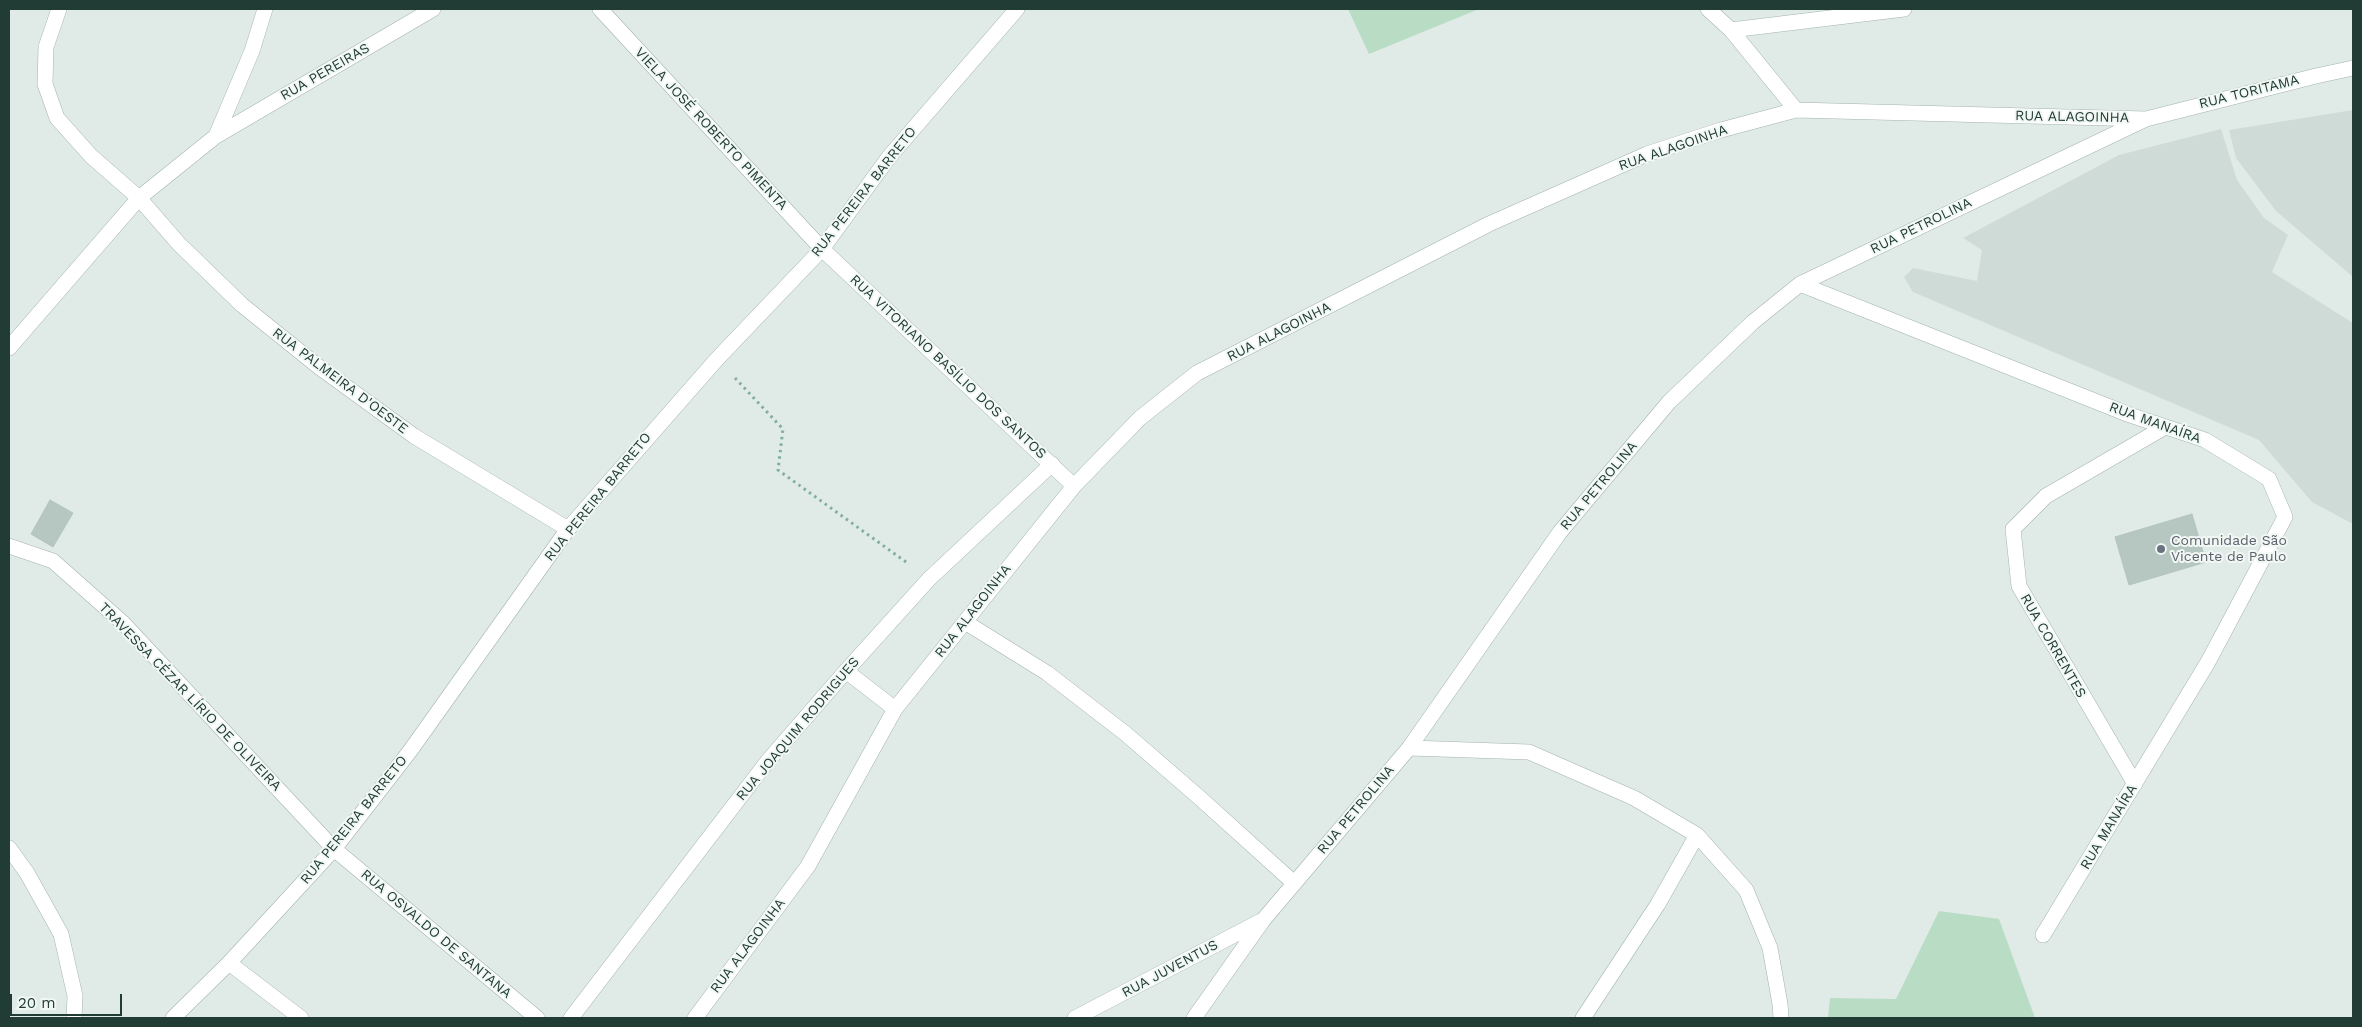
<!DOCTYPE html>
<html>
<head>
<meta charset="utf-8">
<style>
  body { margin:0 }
  #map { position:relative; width:2362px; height:1027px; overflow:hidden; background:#e0ebe7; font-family:"Work Sans",sans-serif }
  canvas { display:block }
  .frame { position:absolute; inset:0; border:10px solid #213b35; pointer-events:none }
  .scale { position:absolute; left:10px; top:994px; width:112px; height:22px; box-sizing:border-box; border:2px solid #213b35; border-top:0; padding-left:6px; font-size:15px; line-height:18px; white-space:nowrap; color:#213b35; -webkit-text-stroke:4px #f1f8f4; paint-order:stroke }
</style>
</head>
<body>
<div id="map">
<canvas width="2362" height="1027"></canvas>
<div class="frame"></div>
<div class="scale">20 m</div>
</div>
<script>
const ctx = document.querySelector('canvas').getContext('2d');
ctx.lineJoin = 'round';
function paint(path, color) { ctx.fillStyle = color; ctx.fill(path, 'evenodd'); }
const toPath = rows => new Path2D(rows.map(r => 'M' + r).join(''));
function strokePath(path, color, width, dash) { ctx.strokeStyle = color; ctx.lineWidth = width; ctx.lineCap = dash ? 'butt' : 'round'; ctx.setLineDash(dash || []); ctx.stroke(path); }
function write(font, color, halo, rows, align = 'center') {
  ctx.font = font + ' "Work Sans",sans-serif'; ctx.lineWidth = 4; ctx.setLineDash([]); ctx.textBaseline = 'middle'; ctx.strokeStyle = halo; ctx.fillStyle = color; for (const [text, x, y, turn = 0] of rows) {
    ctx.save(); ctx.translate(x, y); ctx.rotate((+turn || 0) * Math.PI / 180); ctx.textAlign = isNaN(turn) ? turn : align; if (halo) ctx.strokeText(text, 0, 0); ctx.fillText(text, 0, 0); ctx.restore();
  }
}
const built = toPath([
  [2353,110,2353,277,2276,211,2236,158,2229,130],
  [2221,129,2237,180,2264,218,2288,235,2272,272,2353,323,2353,524,2312,502,2259,440,1913,292,1904,277,1913,268,1977,281,1982,250,1963,238,2119,155]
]);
const green = toPath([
  [1348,9,1479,9,1369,54],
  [1939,911,1999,919,2035,1018,1828,1018,1830,998,1896,999]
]);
const building = toPath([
  [50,500,73,513,53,547,31,534,50,500],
  [2192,514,2206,562,2129,585,2115,537,2192,514]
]);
const path = toPath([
  [735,378,783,429,778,470,906,562]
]);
const lane = toPath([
  [9,546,53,561,123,623,334,849],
  [965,622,1047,673,1126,734,1201,799,1294,883]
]);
const street = toPath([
  [59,9,46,47,45,84,57,118,91,156,139,198,179,244,242,305,319,367,414,436,568,529],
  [600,9,822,249,1074,486],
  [1708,9,1731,30,1796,110],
  [1731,30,1904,9],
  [216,136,433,9],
  [1800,284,2130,415,2205,440,2269,479,2285,517,2208,662,2043,935],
  [9,348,139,198,216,136,252,51,265,9],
  [846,671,895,709],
  [1409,748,1529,752,1634,798,1697,835,1746,890,1770,948,1780,1004,1781,1018],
  [2135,784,2019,586,2013,529,2046,496,2165,427],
  [9,848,27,873,61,934,75,996,74,1018],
  [334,849,537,1018],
  [229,963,301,1018],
  [173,1018,229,963,334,849,410,751,568,529,717,359,822,249,889,157,1017,9],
  [571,1018,767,762,846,671,929,579,1052,464],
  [695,1018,808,866,895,709,1074,486,1140,418,1197,373,1489,224,1647,154,1721,130,1796,110,2146,119],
  [1075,1018,1261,921],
  [1194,1018,1264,919,1409,748,1560,532,1669,402,1753,322,1800,284,2146,119,2316,76,2353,68],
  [1583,1018,1658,904,1697,835]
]);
const markers = [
  [2161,549,5,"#6b7280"]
];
const streetNames = [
  ["RUA PEREIRAS",325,72,-30],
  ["RUA TORITAMA",2249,92,-14],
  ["RUA ALAGOINHA",2072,117,1],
  ["VIELA JOSÉ ROBERTO PIMENTA",711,129,47],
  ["RUA ALAGOINHA",1673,148,-19],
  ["RUA PEREIRA BARRETO",864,192,-52],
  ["RUA PETROLINA",1921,226,-26],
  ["RUA ALAGOINHA",1279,332,-27],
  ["RUA VITORIANO BASÍLIO DOS SANTOS",948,367,43],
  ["RUA PALMEIRA D'OESTE",340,381,37],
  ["RUA MANAÍRA",2155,423,20],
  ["RUA PETROLINA",1599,486,-50],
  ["RUA PEREIRA BARRETO",598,497,-51],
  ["RUA ALAGOINHA",973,611,-52],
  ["RUA CORRENTES",2053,646,60],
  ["TRAVESSA CÉZAR LÍRIO DE OLIVEIRA",190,697,46],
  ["RUA JOAQUIM RODRIGUES",798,729,-50],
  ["RUA PETROLINA",1356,810,-50],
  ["RUA PEREIRA BARRETO",354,820,-51],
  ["RUA MANAÍRA",2109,827,-59],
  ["RUA OSVALDO DE SANTANA",436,934,40],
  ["RUA ALAGOINHA",748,946,-53],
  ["RUA JUVENTUS",1170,969,-28]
];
const worshipNames = [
  ["Comunidade São",2171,541],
  ["Vicente de Paulo",2171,557]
];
paint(built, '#cfdbd6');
paint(green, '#b9dcc4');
paint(building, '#b6c6c0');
strokePath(building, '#b3c4be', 1);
strokePath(lane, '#a3b3ae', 16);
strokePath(street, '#a3b3ae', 16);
strokePath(path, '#81aea2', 3, [2.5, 4]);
strokePath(lane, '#fff', 15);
strokePath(street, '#fff', 15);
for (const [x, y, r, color] of markers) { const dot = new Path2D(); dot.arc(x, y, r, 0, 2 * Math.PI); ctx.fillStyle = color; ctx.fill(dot); strokePath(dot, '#f1f8f4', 2); }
write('14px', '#213b35', '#f1f8f4', streetNames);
write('14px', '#5b616d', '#f1f8f4', worshipNames, 'left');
</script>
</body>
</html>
